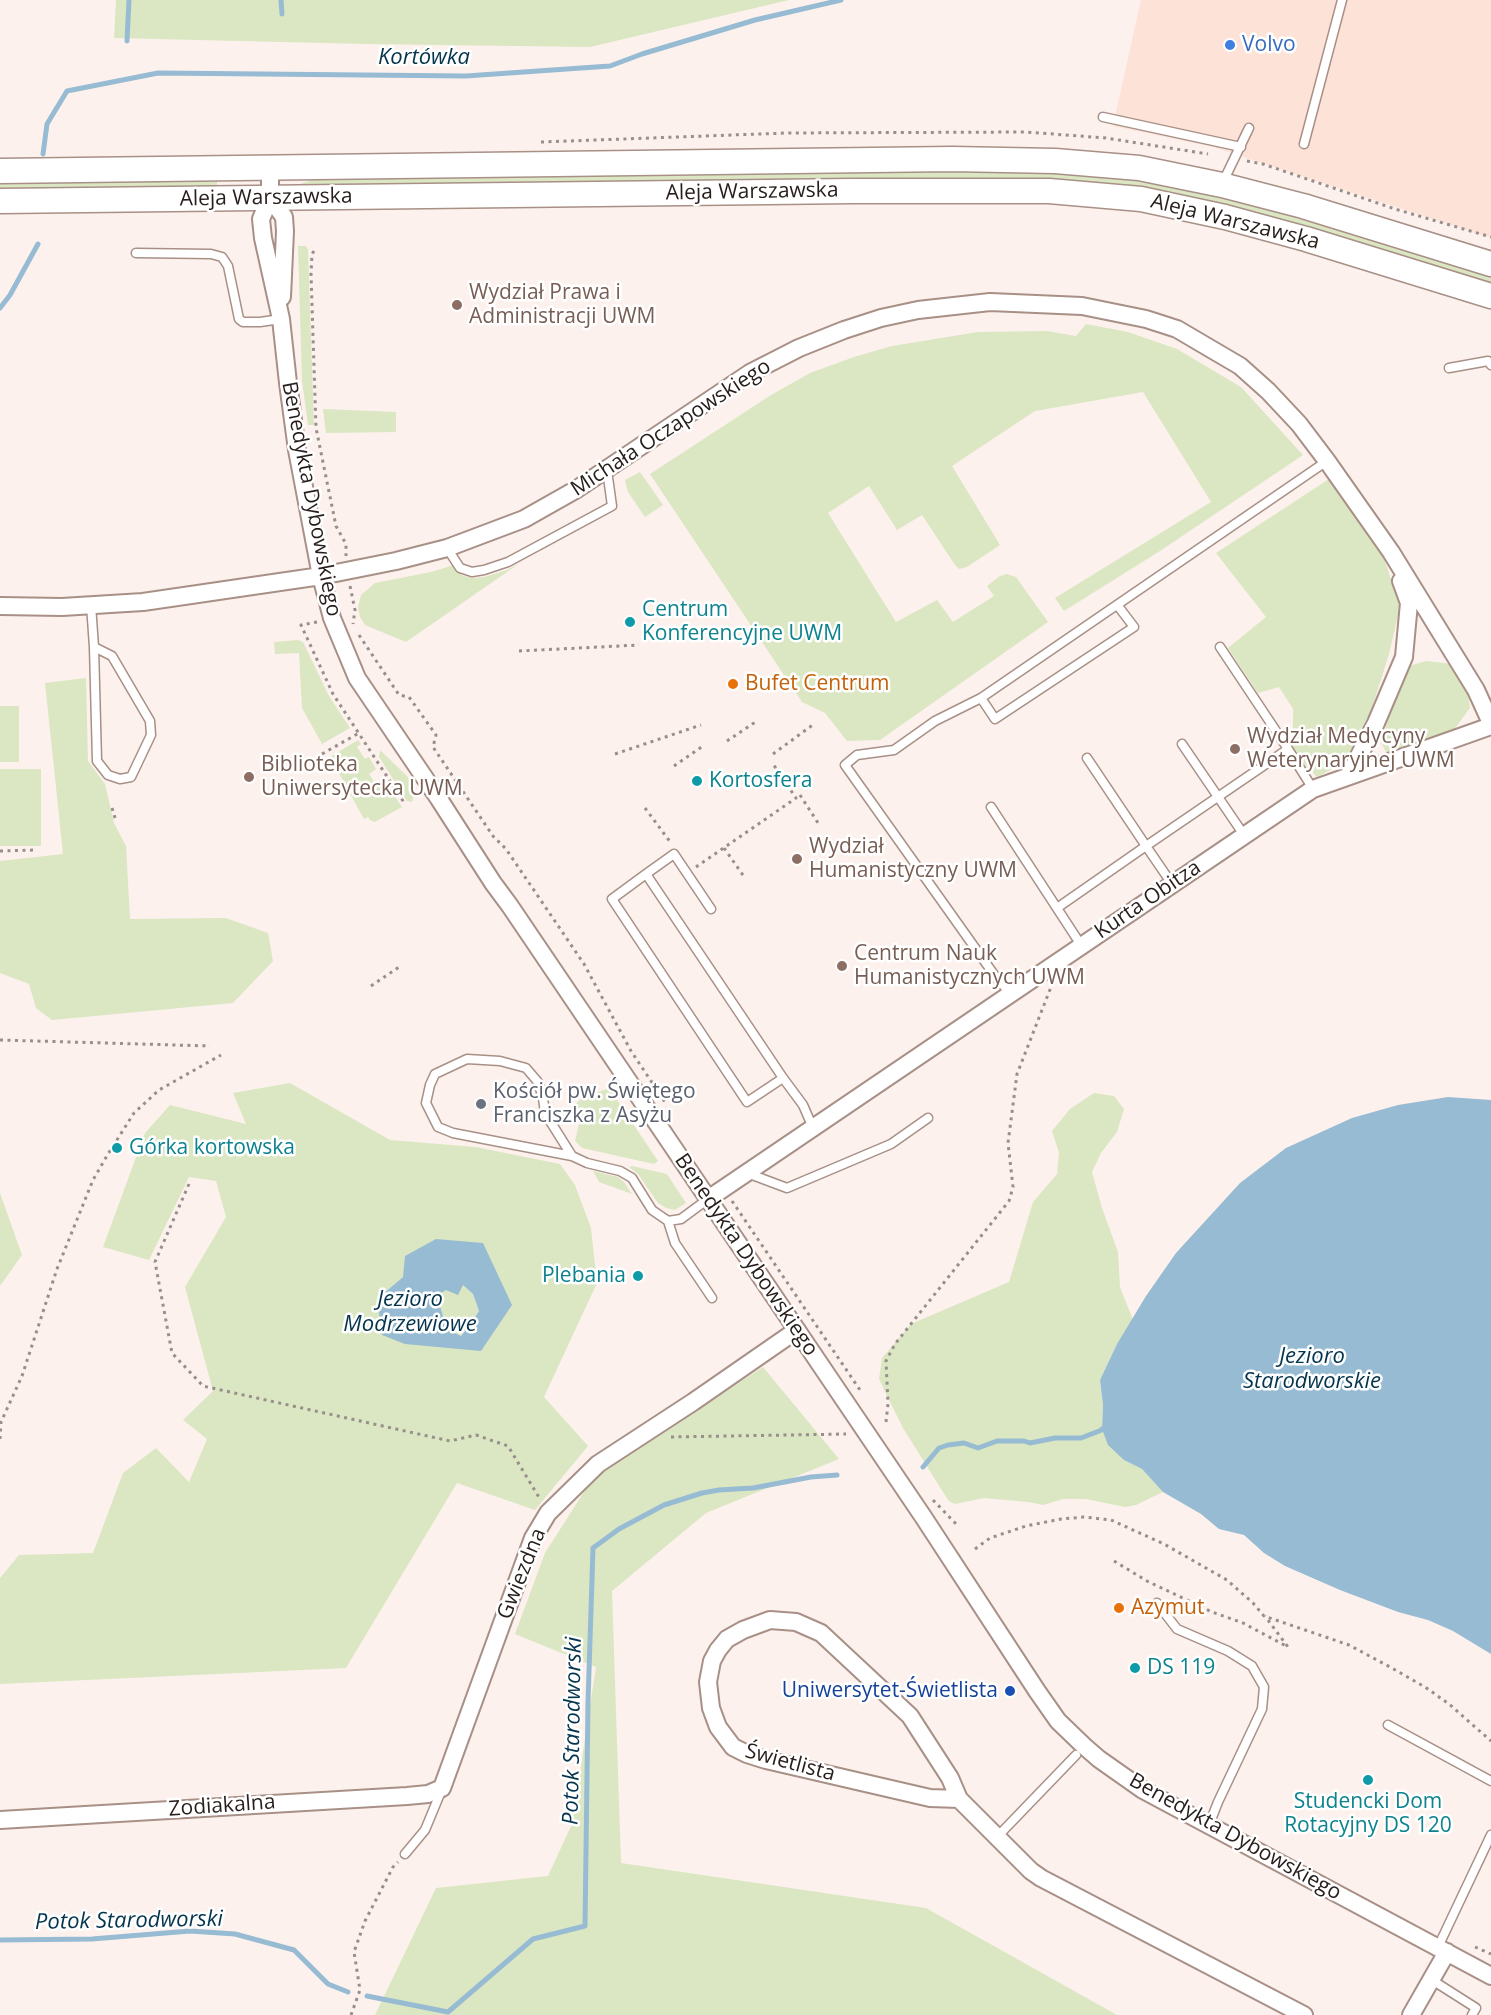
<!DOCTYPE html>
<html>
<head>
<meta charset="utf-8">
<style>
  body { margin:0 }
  canvas { display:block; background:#fcf1ed }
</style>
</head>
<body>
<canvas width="1491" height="2015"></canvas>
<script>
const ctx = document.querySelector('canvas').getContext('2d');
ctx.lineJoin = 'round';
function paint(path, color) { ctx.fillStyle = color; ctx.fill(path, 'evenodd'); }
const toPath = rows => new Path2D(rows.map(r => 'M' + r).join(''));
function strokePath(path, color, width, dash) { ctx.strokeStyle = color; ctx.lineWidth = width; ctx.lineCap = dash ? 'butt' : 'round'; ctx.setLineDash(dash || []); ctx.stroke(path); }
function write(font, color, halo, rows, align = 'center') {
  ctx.font = font + ' "Open Sans",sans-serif'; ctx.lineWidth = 5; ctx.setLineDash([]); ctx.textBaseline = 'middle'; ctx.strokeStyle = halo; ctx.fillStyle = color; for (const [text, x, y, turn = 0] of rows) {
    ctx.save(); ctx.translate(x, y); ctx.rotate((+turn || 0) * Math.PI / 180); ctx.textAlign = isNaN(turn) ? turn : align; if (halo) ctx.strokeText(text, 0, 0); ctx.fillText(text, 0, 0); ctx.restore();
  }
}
const built = toPath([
  [1141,0,1491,0,1491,238,1213,147,1113,126]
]);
const green = toPath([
  [116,0,789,0,590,47,366,44,114,38],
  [969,169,1046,170,1116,176,1178,186,1247,201,1491,275,1491,285,1047,180,969,179,298,188,298,185,314,179],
  [217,179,217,188,0,191,0,181],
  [298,246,306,246,308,250,314,425,308,425,302,381],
  [1086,324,1128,332,1177,349,1241,387,1303,455,1160,551,1064,611,1055,598,1211,502,1143,392,1035,411,952,466,1000,545,967,567,959,569,955,565,922,515,897,530,869,486,828,513,896,622,937,600,953,622,994,596,987,586,1000,576,1007,574,1016,577,1048,622,880,740,847,741,825,713,802,702,650,474,771,395,810,373,854,357,892,346,978,332,1047,331,1076,336],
  [323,409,396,412,396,432,326,433],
  [640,472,663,505,645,517,628,492,625,480],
  [1329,479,1384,558,1400,607,1389,654,1372,708,1345,762,1317,777,1293,752,1293,709,1279,687,1258,693,1228,648,1266,617,1216,553],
  [520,563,406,642,365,625,360,617,358,607,361,595,375,583,431,572,454,565,461,575,472,578,484,577,507,570],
  [298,640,303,642,329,696,350,728,322,744,302,708,299,653,275,654,274,642],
  [1426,661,1453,664,1467,686,1470,708,1453,731,1398,752,1386,752,1381,742,1405,667],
  [86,678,88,761,105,784,114,823,126,846,130,919,226,918,268,933,273,961,233,1003,52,1020,36,1008,29,984,0,973,0,861,63,854,45,683],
  [0,706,19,706,19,762,0,762],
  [358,740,361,744,357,747,365,759,369,757,376,769,369,774,375,783,383,779,402,807,375,822,370,820,368,817,364,819,330,757],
  [380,750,411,780,414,793,412,802,407,801,379,757],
  [0,769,41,769,41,846,0,846],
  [290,1083,390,1140,476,1147,560,1164,575,1185,591,1228,597,1283,544,1397,588,1446,535,1510,457,1483,346,1668,0,1684,0,1578,19,1555,93,1553,123,1473,156,1448,189,1482,207,1439,183,1420,213,1391,185,1287,226,1217,216,1181,189,1177,149,1260,103,1247,145,1133,170,1105,246,1124,233,1093],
  [483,1243,481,1351,377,1299,403,1277],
  [609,1088,658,1161,654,1164,582,1148,575,1141,581,1115,573,1114,569,1110,582,1098],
  [1094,1093,1114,1096,1124,1109,1117,1132,1101,1153,1092,1172,1102,1208,1118,1252,1120,1287,1133,1320,1117,1344,1100,1380,1103,1405,1102,1429,1124,1460,1142,1469,1163,1492,1136,1505,1125,1507,1086,1499,1063,1499,1043,1505,1028,1502,984,1498,955,1504,949,1501,941,1489,903,1428,889,1400,879,1379,882,1358,911,1324,1009,1282,1033,1202,1057,1174,1059,1153,1052,1131,1070,1109],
  [632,1166,667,1174,686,1203,675,1210,666,1208,658,1203,638,1174,629,1167],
  [593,1171,618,1177,624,1182,632,1194,599,1182],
  [0,1193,22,1255,0,1286],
  [463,1285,473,1294,479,1311,461,1336,447,1329,437,1296,446,1290],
  [763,1367,839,1459,706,1513,612,1591,621,1863,926,1908,1117,2015,375,2015,436,1888,548,1876,572,1824,596,1667,515,1634,545,1553,594,1476]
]);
const water = toPath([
  [1448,1097,1491,1100,1491,1654,1453,1631,1428,1620,1398,1612,1340,1590,1285,1566,1264,1553,1244,1535,1219,1529,1201,1514,1163,1492,1142,1469,1124,1460,1108,1445,1102,1429,1103,1405,1100,1380,1117,1344,1146,1296,1176,1253,1240,1183,1286,1148,1352,1118,1398,1105],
  [436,1239,483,1243,512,1305,481,1351,405,1344,382,1335,377,1299,403,1277,405,1256],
  [463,1285,473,1294,479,1311,471,1323,461,1336,447,1329,437,1296,446,1290,458,1295]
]);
const stream = toPath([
  [281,0,282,14],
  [127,41,129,0],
  [43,154,47,124,67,91,158,73,466,76,610,66,642,54,755,20,841,0],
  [0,308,10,295,38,244],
  [923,1467,939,1448,948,1445,964,1443,978,1448,997,1441,1024,1441,1030,1443,1055,1438,1081,1438,1107,1428,1102,1429],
  [0,1940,92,1939,190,1931,235,1934,294,1950,328,1984,348,1992],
  [367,1996,448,2012,533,1939,585,1926,588,1702,593,1548,619,1529,664,1505,702,1493,719,1490,753,1488,811,1477,837,1475]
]);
const path = toPath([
  [541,142,787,133,1026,132,1106,138,1208,154],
  [1247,161,1263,164,1395,209,1491,237],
  [314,251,312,254,311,274,316,428,336,526,346,544,346,556],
  [350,586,355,610,353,624],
  [317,622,301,625,333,694,405,804],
  [359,635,399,695,409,697,436,735,433,747,493,836,506,849,584,964,631,1051,665,1102],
  [519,651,639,645],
  [727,741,757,721],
  [322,754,359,733],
  [615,754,701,725],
  [773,754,814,724],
  [674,766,703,746],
  [800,795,820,826],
  [112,808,116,821],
  [645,808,671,843],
  [724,848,745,878],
  [0,851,36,850],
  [696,867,796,798,773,764],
  [371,986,399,967],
  [0,1040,210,1046],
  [189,1184,155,1262,172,1353,203,1386,450,1441,476,1435,508,1446,540,1499],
  [732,1201,860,1390],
  [886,1422,888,1404,886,1361,895,1344,1009,1201,1013,1187,1008,1143,1017,1074,1051,987],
  [671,1437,846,1434],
  [0,1439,1,1422,22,1376,57,1269,93,1180,108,1154,134,1113,159,1090,221,1055],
  [933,1500,957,1525],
  [975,1549,990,1538,1026,1526,1061,1519,1084,1517,1111,1520,1164,1544,1227,1580,1253,1603,1264,1616,1349,1645,1390,1667,1425,1687,1449,1704,1491,1741],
  [1114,1561,1147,1581,1212,1612,1243,1623,1288,1647,1265,1616],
  [1475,1947,1491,1954],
  [351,2015,360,1990,354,1952,365,1921,393,1867,398,1862]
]);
const service = toPath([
  [1103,117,1241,147],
  [1304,144,1342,0],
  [1223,182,1249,128],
  [136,253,211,254,222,257,228,266,239,319,243,322,260,322,281,319],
  [1449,368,1488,361,1491,365],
  [447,548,460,568,472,572,484,570,508,562,612,506,607,470],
  [91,605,94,647,112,656,150,721,151,735,131,777,120,779,108,775,97,761,94,647],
  [1220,647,1288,749],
  [981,698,995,719,1134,627,1118,606],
  [1182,744,1244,835],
  [1087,758,1146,846,1288,749,1313,789],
  [991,807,1081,945],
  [646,874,674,854,711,909],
  [1057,908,1146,846,1172,884],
  [1010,993,995,976,845,765,857,755,894,750,935,721,981,698,1327,461],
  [783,1078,747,1102,612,899,646,874,783,1078,803,1105,813,1128],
  [572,1156,545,1113,543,1098,538,1082,526,1068,500,1061,467,1059,435,1074,430,1085,426,1103,438,1127,453,1133,572,1156,587,1163,620,1171,632,1178,652,1210,668,1221,681,1219,708,1199],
  [747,1173,787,1188,891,1144,928,1118],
  [668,1221,675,1243,712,1298],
  [1157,1603,1177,1629,1228,1651,1252,1666,1264,1687,1262,1709,1218,1802,1209,1825],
  [1388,1725,1491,1781],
  [997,1837,1076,1755],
  [405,1854,425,1830,442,1789],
  [1438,1947,1491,1835],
  [1432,1980,1476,2008,1472,2015]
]);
const minor = toPath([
  [270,168,270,198,261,219,263,238,281,319,288,383,297,450,321,576,332,618,357,678,439,799,493,883,510,906,924,1518,1037,1691,1058,1721,1084,1746,1099,1759,1143,1790,1491,1976],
  [270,198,284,217,285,231,282,297],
  [0,606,62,607,143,602,321,576,396,561,447,548,524,519,577,489,750,373,799,348,844,330,881,318,918,310,990,302,1082,306,1146,319,1177,329,1240,366,1268,391,1299,424,1327,461,1391,552,1476,690,1491,723],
  [1349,775,1376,723,1404,657,1409,603,1401,581],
  [708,1199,1313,789,1491,726],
  [959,1799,930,1798,766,1760,747,1754,733,1747,718,1727,711,1708,708,1682,712,1661,718,1650,727,1639,743,1630,770,1620,796,1622,821,1633,910,1716,950,1778,959,1799,1031,1871,1041,1878,1304,2015],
  [0,1820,407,1796,428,1794,442,1788,533,1538,548,1513,598,1464,693,1402,797,1330],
  [1411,2015,1447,1952]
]);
const secondary = toPath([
  [0,171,952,159,1055,161,1139,168,1222,185,1303,206,1491,264],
  [0,201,853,191,1049,191,1141,199,1225,217,1306,239,1491,296]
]);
const markers = [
  [1230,45,6,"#3f7fe0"],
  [457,305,6,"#8d6e63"],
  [630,622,6,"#0f9aa8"],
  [733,684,6,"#e8710a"],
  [1235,749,6,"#8d6e63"],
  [249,777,6,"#8d6e63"],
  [697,781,6,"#0f9aa8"],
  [797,859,6,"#8d6e63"],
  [842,966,6,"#8d6e63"],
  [481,1104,6,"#6b7280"],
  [117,1148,6,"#0f9aa8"],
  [638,1276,6,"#0f9aa8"],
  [1119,1608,6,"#e8710a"],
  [1135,1668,6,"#0f9aa8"],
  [1010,1691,6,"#1a4fb4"],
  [1368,1780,6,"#0f9aa8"]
];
const shopNames = [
  ["Volvo",1242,45]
];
const streetNames = [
  ["Aleja Warszawska",752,192,-1],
  ["Aleja Warszawska",266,198,-1],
  ["Aleja Warszawska",1235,222,14],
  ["Michała Oczapowskiego",671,428,-33],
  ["Benedykta Dybowskiego",311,499,79],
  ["Kurta Obitza",1148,900,-34],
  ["Benedykta Dybowskiego",746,1255,56],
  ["Gwiezdna",522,1574,-68],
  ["Świetlista",790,1763,15],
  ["Zodiakalna",222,1806,-4],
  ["Benedykta Dybowskiego",1235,1837,29]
];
const educationNames = [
  ["Wydział Prawa i",469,293],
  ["Administracji UWM",469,317],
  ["Wydział Medycyny",1247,737],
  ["Weterynaryjnej UWM",1247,761],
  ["Biblioteka",261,765],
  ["Uniwersytecka UWM",261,789],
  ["Wydział",809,847],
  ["Humanistyczny UWM",809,871],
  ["Centrum Nauk",854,954],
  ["Humanistycznych UWM",854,978]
];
const cultureNames = [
  ["Centrum",642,610],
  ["Konferencyjne UWM",642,634],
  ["Kortosfera",709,781],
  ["Górka kortowska",129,1148],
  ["Plebania",626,1276,"right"],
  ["DS 119",1147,1668],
  ["Studencki Dom",1368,1802,"center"],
  ["Rotacyjny DS 120",1368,1826,"center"]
];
const foodNames = [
  ["Bufet Centrum",745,684],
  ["Azymut",1131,1608]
];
const worshipNames = [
  ["Kościół pw. Świętego",493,1092],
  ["Franciszka z Asyżu",493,1116]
];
const transitNames = [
  ["Uniwersytet-Świetlista",998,1691]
];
const waterNames = [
  ["Kortówka",424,58],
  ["Jezioro",410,1300],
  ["Modrzewiowe",410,1325],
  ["Jezioro",1312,1357],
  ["Starodworskie",1312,1382],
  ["Potok Starodworski",573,1731,-89],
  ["Potok Starodworski",129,1921,-1]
];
paint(built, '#fde2d8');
paint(green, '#dbe7c2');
paint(water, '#97bbd2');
strokePath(stream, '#97bbd2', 5);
strokePath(service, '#a89087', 11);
strokePath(minor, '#a89087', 20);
strokePath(secondary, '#a89087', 27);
strokePath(path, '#988e8b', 3, [3, 4.5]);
strokePath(service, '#fff', 8);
strokePath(minor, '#fff', 16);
strokePath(secondary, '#fff', 24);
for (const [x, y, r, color] of markers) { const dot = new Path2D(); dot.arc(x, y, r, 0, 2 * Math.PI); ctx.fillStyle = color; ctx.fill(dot); strokePath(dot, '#fff', 2); }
write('21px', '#366cbe', '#fff', shopNames, 'left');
write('21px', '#271e1b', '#fff', streetNames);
write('21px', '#785e54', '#fff', educationNames, 'left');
write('21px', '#0d838f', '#fff', cultureNames, 'left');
write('21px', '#c56008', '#fff', foodNames, 'left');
write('21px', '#5b616d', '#fff', worshipNames, 'left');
write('21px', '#164399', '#fff', transitNames, 'right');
write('italic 22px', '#05354e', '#fff', waterNames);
</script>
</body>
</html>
